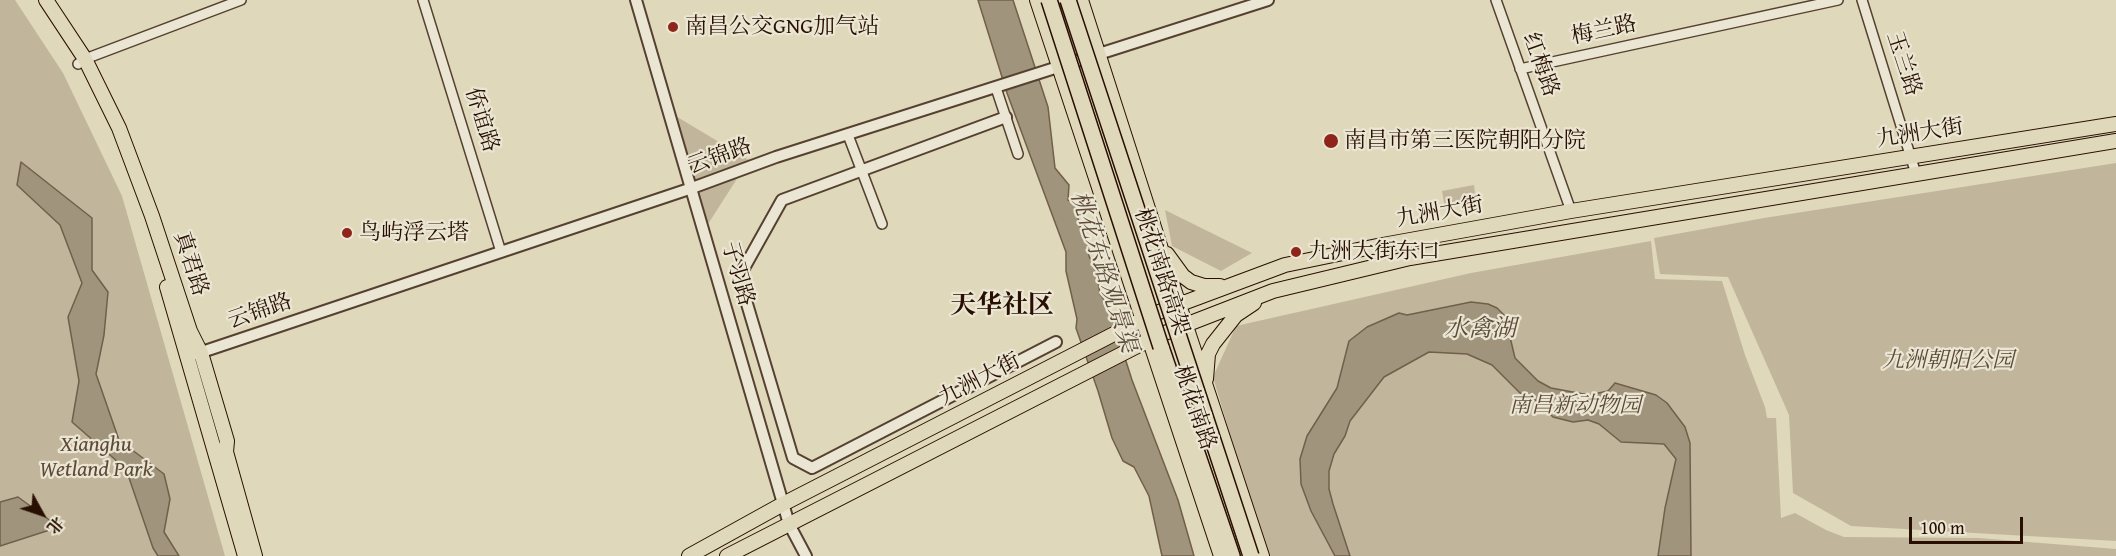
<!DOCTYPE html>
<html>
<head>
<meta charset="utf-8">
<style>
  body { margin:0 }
  #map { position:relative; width:2116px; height:556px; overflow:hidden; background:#e0d8bb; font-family:"Gentium Book Plus","Noto Serif SC",serif }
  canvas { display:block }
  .north { position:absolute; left:12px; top:484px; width:60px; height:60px; -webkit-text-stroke:4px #ebe6d3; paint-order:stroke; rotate:130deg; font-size:16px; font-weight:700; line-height:24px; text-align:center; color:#280f02 }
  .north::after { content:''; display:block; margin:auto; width:21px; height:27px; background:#280f02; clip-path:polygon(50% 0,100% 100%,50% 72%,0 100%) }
  .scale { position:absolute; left:1909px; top:517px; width:114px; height:27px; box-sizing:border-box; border:3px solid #280f02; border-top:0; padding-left:8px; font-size:18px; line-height:21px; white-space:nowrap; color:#280f02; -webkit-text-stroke:4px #ebe6d3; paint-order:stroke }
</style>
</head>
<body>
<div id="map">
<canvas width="2116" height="556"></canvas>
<div class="north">北</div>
<div class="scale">100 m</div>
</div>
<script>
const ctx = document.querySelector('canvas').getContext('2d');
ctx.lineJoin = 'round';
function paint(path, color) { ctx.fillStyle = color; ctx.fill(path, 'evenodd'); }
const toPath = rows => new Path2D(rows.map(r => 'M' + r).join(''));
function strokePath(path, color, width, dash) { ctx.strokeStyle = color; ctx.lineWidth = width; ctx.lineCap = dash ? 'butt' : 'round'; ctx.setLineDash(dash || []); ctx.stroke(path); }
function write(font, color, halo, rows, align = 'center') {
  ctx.font = font + ' "Gentium Book Plus","Noto Serif SC",serif'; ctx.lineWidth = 4.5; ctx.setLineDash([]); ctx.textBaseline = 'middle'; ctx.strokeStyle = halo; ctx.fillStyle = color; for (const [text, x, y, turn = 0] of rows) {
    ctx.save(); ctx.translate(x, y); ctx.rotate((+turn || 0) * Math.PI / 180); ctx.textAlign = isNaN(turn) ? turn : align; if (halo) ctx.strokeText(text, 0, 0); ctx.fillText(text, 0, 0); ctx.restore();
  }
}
const green = toPath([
  [0,0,15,0,63,73,122,196,225,556,0,556],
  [664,109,749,160,701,235],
  [2116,163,2116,541,1851,526,1793,493,1789,415,1728,277,1660,274,1654,238,1764,218],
  [1474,185,1476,202,1445,208,1442,191],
  [1165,210,1252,253,1221,271,1172,246],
  [1651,241,1655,279,1722,281,1745,355,1765,407,1767,418,1776,418,1781,518,1795,513,1826,530,1844,537,1978,538,2116,549,2116,556,1270,556,1246,488,1213,377,1236,326,1471,273]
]);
const water = toPath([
  [978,0,1013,0,1048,107,1055,168,1069,185,1068,200,1077,208,1079,224,1087,240,1089,256,1097,274,1100,294,1108,305,1132,380,1178,500,1194,556,1162,556,1149,496,1134,467,1123,461,1112,438,1098,391,1076,328,1077,319,1066,271,1066,252,1007,93,978,0],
  [21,162,92,218,92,270,108,292,104,335,96,374,119,440,164,474,170,499,164,532,179,556,158,556,153,548,126,469,72,422,79,381,68,317,82,283,60,225,17,185,21,162],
  [1471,302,1488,304,1497,308,1505,316,1515,358,1538,381,1551,388,1589,395,1608,391,1615,383,1656,395,1667,403,1685,427,1690,443,1691,556,1658,556,1665,508,1676,459,1664,444,1621,442,1599,424,1588,420,1573,422,1553,417,1533,398,1520,393,1492,365,1467,354,1429,352,1384,377,1350,421,1345,436,1334,454,1329,471,1329,489,1333,504,1350,556,1335,556,1311,511,1301,484,1300,459,1307,436,1337,388,1349,341,1367,327,1399,313,1407,315,1471,302],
  [18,497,59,527,0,546,0,502,18,497]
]);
const minor = toPath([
  [423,0,501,252],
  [1496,0,1571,211],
  [1862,0,1916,174],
  [78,64,85,59,241,0],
  [1520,69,1838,0],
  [996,88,1018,154],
  [848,135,882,224]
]);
const tertiary = toPath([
  [636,0,789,524,806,556],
  [1006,117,782,200,739,277,793,458,812,468,1056,342],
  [196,354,692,188,776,157,1268,0]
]);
const primary = toPath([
  [46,0,85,59,119,128,152,216,190,331,201,353,227,441,226,452,255,556],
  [1037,0,1221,556],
  [1081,0,1179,305,1262,556],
  [1167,254,1183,276,1191,282,1204,286,1220,286],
  [167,287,245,556],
  [1206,379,1208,354,1213,344,1236,315,1254,303],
  [689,556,783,504,1151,315,1285,265,1377,246,1571,211,2116,124],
  [727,556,1157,336,1273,291,1410,258,2116,141]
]);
const trunk = toPath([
  [1161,347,1232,556]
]);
const trunkBridge = toPath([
  [1049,0,1161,347],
  [1068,0,1251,556]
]);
const markers = [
  [673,27,6,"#8f2418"],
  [1331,141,8,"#8f2418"],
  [347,233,6,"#8f2418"],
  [1296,252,6,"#8f2418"]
];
const poiNames = [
  ["南昌公交GNG加气站",685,27],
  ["南昌市第三医院朝阳分院",1344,141],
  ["鸟屿浮云塔",359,233],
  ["九洲大街东口",1308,252]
];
const streetNames = [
  ["梅兰路",1604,31,-12],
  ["玉兰路",1903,64,72],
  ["红梅路",1540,65,70],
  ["侨谊路",481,120,73],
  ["九洲大街",1920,134,-9],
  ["云锦路",720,157,-20],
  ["九洲大街",1440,213,-10],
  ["真君路",190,264,72],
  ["桃花南路高架",1161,272,72],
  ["子羽路",737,274,74],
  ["云锦路",260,312,-19],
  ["九洲大街",980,380,-27],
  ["桃花南路",1194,408,71]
];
const parkNames = [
  ["九洲朝阳公园",1948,361],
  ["南昌新动物园",1575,406],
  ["Xianghu",96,445],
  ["Wetland Park",96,470]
];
const waterNames = [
  ["桃花东路观景渠",1103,272,72],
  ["水禽湖",1480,330]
];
const quarterNames = [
  ["天华社区",1002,306]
];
paint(green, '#c1b69c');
paint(water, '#a1947c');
strokePath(water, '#715f4b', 1.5);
strokePath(minor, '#564130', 12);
strokePath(tertiary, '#564130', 14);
strokePath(primary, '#280f02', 16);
strokePath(trunk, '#280f02', 18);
strokePath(minor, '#ebe6d3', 9);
strokePath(tertiary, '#ebe6d3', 10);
strokePath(primary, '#e0d8bb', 14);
strokePath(trunk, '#e0d8bb', 15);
strokePath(trunkBridge, '#280f02', 18, []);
strokePath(trunkBridge, '#e0d8bb', 15);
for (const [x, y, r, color] of markers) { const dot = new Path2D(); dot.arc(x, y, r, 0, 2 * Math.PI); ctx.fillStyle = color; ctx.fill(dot); strokePath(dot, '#ebe6d3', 2); }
write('22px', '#280f02', '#ebe6d3', poiNames, 'left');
write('22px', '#280f02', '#ebe6d3', streetNames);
write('italic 22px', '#5e4938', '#ebe6d3', parkNames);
write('italic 24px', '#5e4b39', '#ebe6d3', waterNames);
write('bold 26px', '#280f02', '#ebe6d3', quarterNames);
</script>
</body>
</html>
